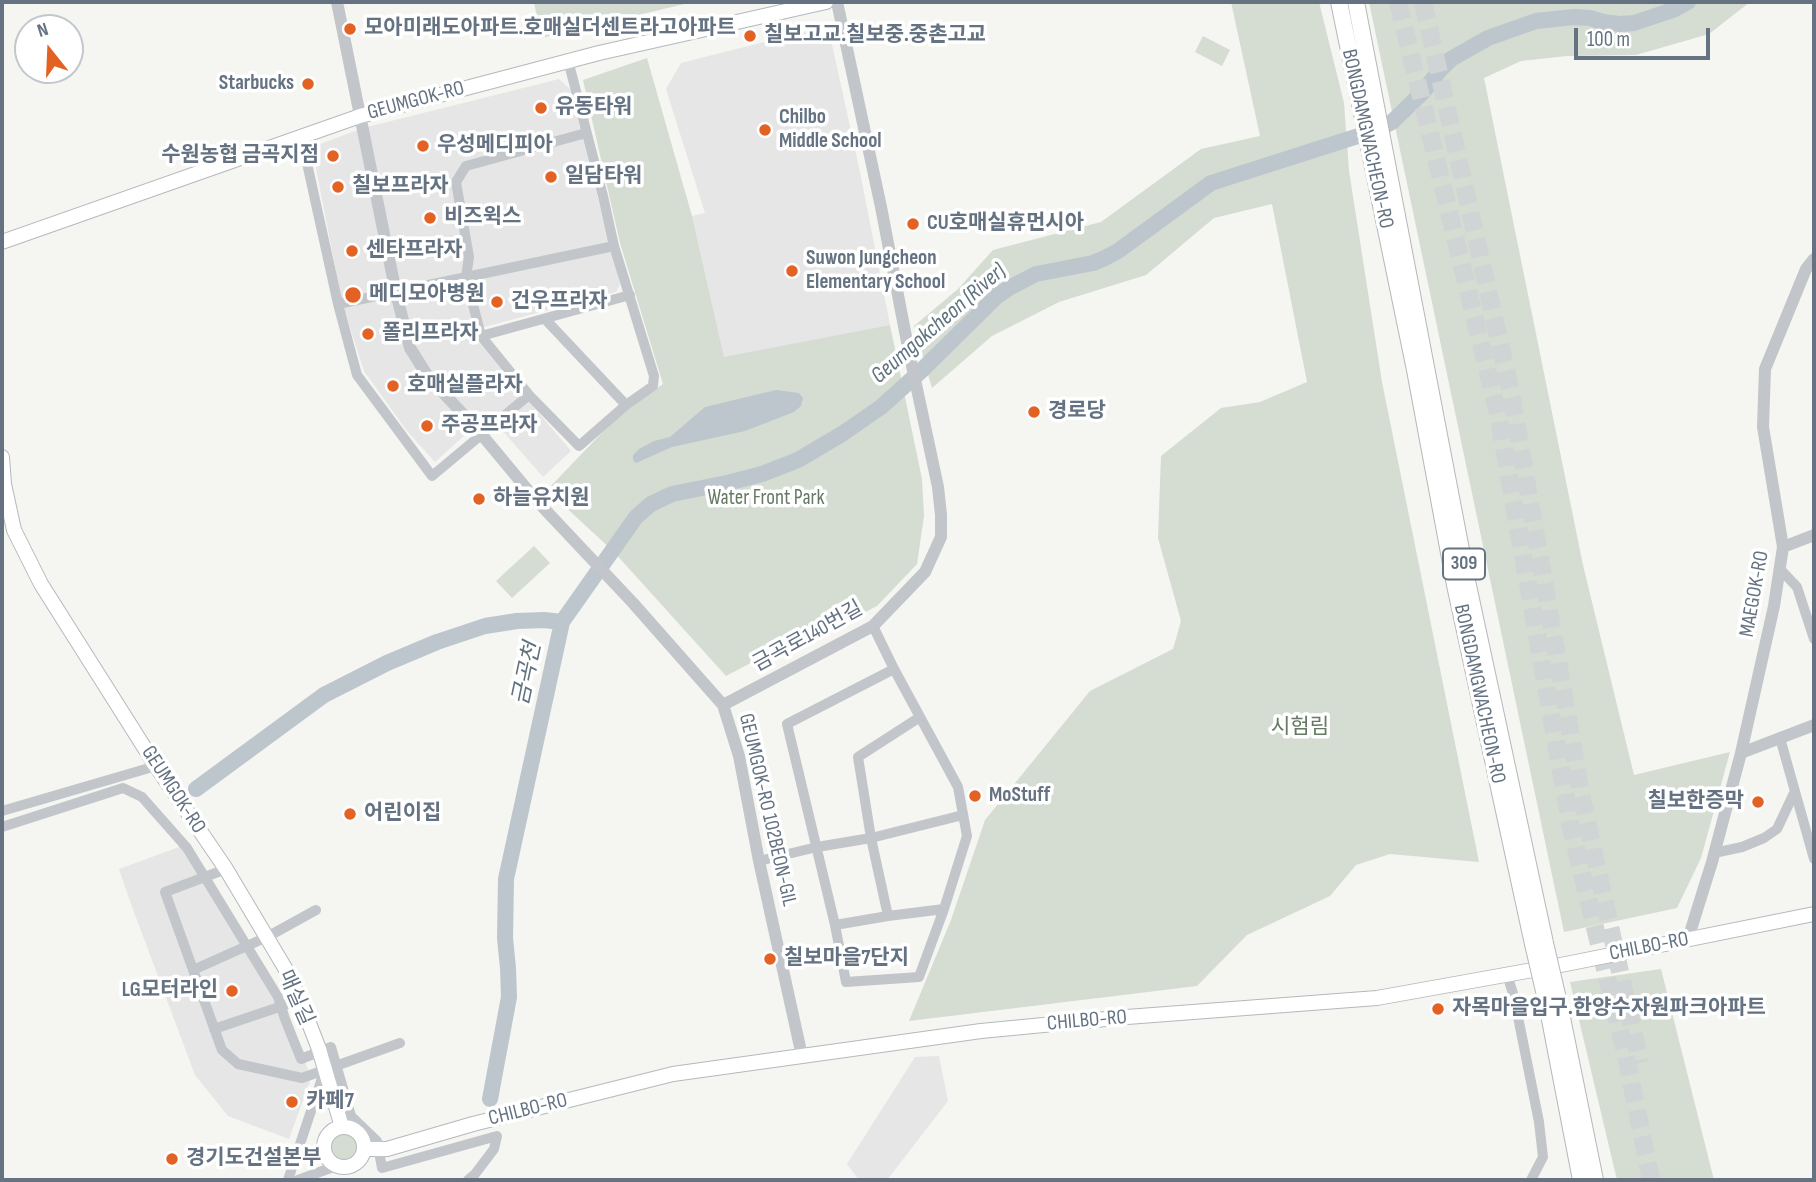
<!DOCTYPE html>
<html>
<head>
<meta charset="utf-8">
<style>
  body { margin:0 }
  #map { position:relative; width:1816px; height:1182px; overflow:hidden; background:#f5f5f1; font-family:"Sofia Sans Condensed",sans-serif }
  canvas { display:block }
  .frame { position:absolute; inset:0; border:4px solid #647282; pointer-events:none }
  .north { position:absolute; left:14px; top:14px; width:70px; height:70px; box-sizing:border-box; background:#fff; border:2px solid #c1c7cd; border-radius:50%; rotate:342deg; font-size:19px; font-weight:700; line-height:28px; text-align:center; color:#647282 }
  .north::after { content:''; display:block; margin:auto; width:24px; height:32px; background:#e36223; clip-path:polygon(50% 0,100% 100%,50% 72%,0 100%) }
  .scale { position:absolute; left:1574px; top:28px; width:136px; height:32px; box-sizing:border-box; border:4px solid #647282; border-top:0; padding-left:9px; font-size:21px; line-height:24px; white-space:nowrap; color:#647282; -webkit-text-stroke:5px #fff; paint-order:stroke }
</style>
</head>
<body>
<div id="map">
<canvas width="1816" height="1182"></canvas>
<div class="frame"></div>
<div class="north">N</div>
<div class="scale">100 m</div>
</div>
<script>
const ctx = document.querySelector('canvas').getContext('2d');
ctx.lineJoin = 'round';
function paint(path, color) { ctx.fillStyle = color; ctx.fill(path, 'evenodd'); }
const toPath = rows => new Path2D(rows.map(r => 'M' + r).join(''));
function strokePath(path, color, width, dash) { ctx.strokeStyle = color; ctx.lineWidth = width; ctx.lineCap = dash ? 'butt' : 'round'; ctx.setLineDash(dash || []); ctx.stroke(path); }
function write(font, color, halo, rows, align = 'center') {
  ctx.font = font + ' "Sofia Sans Condensed","Noto Sans KR",sans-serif'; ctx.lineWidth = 7; ctx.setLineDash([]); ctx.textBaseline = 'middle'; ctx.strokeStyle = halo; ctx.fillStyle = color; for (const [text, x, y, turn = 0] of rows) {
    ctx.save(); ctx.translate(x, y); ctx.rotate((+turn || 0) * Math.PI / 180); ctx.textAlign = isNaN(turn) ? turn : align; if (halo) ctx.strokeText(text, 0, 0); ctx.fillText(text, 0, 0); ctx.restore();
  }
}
const built = toPath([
  [816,29,831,40,860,172,890,325,724,358,692,216,705,213,666,89,681,63],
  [559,79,570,89,620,284,616,292,469,331,571,451,543,477,488,414,435,462,407,431,364,371,342,303,312,147,363,128],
  [182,846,280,994,311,1078,289,1139,228,1116,195,1075,131,904,119,869],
  [939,1056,948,1101,887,1180,859,1180,847,1164,915,1057]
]);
const green = toPath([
  [534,2,693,2,541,38],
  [1231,2,1319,2,1344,103,1349,171,1382,382,1479,862,1390,854,1356,865,1330,896,1247,935,1197,986,909,1021,951,920,985,820,1090,691,1173,649,1181,621,1158,538,1161,456,1221,408,1260,402,1307,382,1272,204,1214,218,1146,275,1059,302,992,336,932,388,914,326,958,289,993,250,1101,222,1201,149,1260,136],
  [1369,2,1750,2,1709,34,1636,55,1567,56,1521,61,1484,78,1583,565,1634,775,1730,752,1701,858,1677,908,1564,932],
  [1203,36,1230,50,1222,66,1195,52],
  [647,58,692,216,724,357,890,325,922,479,924,516,917,564,877,606,791,650,764,656,726,676,614,552,547,490,618,416,663,384,620,243,583,80],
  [534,546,550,563,512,598,496,581],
  [1661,969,1714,1180,1617,1180,1570,982],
  '331 1147a13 13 0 1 1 26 0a13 13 0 1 1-26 0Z'
]);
const water = toPath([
  [776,390,799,393,803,398,801,406,794,412,745,431,672,447,636,463,633,460,633,455,639,449,654,441,670,437,705,407]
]);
const river = toPath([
  [196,789,324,695,387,663,437,642,485,626,517,621,544,620,562,622],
  [490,1099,509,997,508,968,505,938,506,879,562,622,636,517,651,504,672,494,727,483,762,474,798,460,842,434,881,407,921,371,997,296,1009,288,1036,274,1093,263,1105,258,1118,251,1211,183,1377,130,1392,122,1423,92,1440,70,1451,59,1488,38,1536,21,1574,17,1590,18,1603,22,1620,24,1634,23,1673,10,1688,2]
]);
const motorwayTunnel = toPath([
  [1398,2,1498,414,1571,828,1626,1056,1651,1180],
  [1423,2,1511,393,1581,794,1640,1063]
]);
const minor = toPath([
  [568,60,603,196,614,246,654,376,653,386,626,405,579,446,529,395,481,336,466,277,469,257,456,182,466,166,586,133],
  [301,136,338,304,357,375,432,476,529,395],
  [338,304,614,246],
  [545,319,626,405],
  [481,336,630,295],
  [1780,569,1797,587,1814,639],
  [873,626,894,669,958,787,967,836,944,909,919,977,846,982,835,925,787,724,894,669],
  [920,717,858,757,871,838,963,815],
  [1780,738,1814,859],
  [2,811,156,766],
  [2,827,123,788,142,797,187,848,278,997,285,1019,301,1059,331,1047,351,1116,377,1141,382,1168,497,1136,494,1149,475,1174,468,1180],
  [1714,853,1742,847,1764,838,1777,829,1795,791],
  [759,861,817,847,871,838,888,916],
  [226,869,165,892,222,1050,238,1064,302,1078,400,1043],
  [835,925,888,916,944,909],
  [193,970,267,937,316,910],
  [1507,974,1514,997,1539,1122,1543,1157,1531,1180],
  [214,1029,300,1000],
  [288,1180,325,1069],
  [298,1180,336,1166]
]);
const tertiary = toPath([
  [337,2,396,293,410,348,427,375,482,435,536,500,633,603,723,705,739,756,759,861,802,1056],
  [1783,547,1814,535],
  [723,705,873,626,925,572,941,537,941,515,938,487,908,347,881,207,837,2],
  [1741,753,1814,725],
  [1688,939,1712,862,1741,753,1774,606,1783,547,1763,427,1765,369,1806,269,1814,259]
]);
const secondary = toPath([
  [2,242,360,116,599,53,826,2],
  [2,457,4,484,14,530,41,584,156,766,226,869,285,968,300,1000,319,1049,342,1127],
  '324 1147a20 20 0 1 1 40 0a20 20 0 1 1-40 0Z',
  [364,1149,387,1149,473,1124,673,1074,981,1031,1127,1017,1377,998,1566,964,1814,914]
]);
const trunk = toPath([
  [1339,2,1415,370,1455,585,1533,944],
  [1356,2,1467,581,1545,943],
  [1559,1003,1595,1180],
  [1547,1004,1581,1180]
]);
const trunkBridge = toPath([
  [1545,943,1559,1003],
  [1533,944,1547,1004]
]);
const markers = [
  [350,29,7,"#e36223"],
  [750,36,7,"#e36223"],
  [308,84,7,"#e36223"],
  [541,108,7,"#e36223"],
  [765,130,7,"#e36223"],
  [423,146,7,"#e36223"],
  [333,156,7,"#e36223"],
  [551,177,7,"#e36223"],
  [338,187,7,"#e36223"],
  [430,218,7,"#e36223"],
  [913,224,7,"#e36223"],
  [352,251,7,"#e36223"],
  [792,271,7,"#e36223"],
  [353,295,9,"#e36223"],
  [497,302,7,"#e36223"],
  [368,334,7,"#e36223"],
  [393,386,7,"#e36223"],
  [1034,412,7,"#e36223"],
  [427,426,7,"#e36223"],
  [479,499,7,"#e36223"],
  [975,796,7,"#e36223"],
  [1758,802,7,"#e36223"],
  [350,814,7,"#e36223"],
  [770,959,7,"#e36223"],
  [232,991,7,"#e36223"],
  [1438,1009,7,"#e36223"],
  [292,1102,7,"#e36223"],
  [172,1159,7,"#e36223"]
];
const shields = [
  [1464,564,42]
];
const shieldNames = [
  ["309",1464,564]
];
const poiNames = [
  ["모아미래도아파트.호매실더센트라고아파트",364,29],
  ["칠보고교.칠보중.중촌고교",764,36],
  ["Starbucks",294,84,"right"],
  ["유동타워",555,108],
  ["Chilbo",779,118],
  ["Middle School",779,142],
  ["우성메디피아",437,146],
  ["수원농협 금곡지점",319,156,"right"],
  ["일담타워",565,177],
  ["칠보프라자",352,187],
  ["비즈윅스",444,218],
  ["CU호매실휴먼시아",927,224],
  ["센타프라자",366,251],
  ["Suwon Jungcheon",806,259],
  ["Elementary School",806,283],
  ["메디모아병원",369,295],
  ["건우프라자",511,302],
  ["폴리프라자",382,334],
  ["호매실플라자",407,386],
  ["경로당",1048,412],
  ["주공프라자",441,426],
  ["하늘유치원",493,499],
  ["MoStuff",989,796],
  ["칠보한증막",1744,802,"right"],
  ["어린이집",364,814],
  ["칠보마을7단지",784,959],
  ["LG모터라인",218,991,"right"],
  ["자목마을입구.한양수자원파크아파트",1452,1009],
  ["카페7",306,1102],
  ["경기도건설본부",186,1159]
];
const streetNames = [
  ["GEUMGOK-RO",416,101,-15],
  ["BONGDAMGWACHEON-RO",1367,139,78],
  ["MAEGOK-RO",1755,594,-80],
  ["금곡로140번길",808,637,-29],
  ["BONGDAMGWACHEON-RO",1479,694,78],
  ["GEUMGOK-RO",173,790,57],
  ["GEUMGOK-RO 102BEON-GIL",767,810,77],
  ["CHILBO-RO",1649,947,-11],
  ["매실길",295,998,66],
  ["CHILBO-RO",1087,1021,-5],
  ["CHILBO-RO",528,1110,-14]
];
const parkNames = [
  ["Water Front Park",766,499],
  ["시험림",1300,728]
];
const waterNames = [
  ["Geumgokcheon (River)",939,324,-41],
  ["금곡천",528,674,-78]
];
paint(built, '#e5e6e5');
paint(green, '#d5dcd2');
paint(water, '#bdc6cd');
strokePath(river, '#bdc6cd', 16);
strokePath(motorwayTunnel, '#d1d4d5', 18, [18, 9]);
strokePath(secondary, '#b4b9be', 16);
strokePath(trunk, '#b5b8bb', 18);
strokePath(minor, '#c2c5c9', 10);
strokePath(tertiary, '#c2c5c9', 12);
strokePath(secondary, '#fff', 14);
strokePath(trunk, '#fff', 16);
strokePath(trunkBridge, '#b5b8bb', 18, []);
strokePath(trunkBridge, '#fff', 16);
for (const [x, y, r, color] of markers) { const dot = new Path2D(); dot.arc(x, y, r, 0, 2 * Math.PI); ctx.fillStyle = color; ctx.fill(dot); strokePath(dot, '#fff', 2.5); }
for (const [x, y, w] of shields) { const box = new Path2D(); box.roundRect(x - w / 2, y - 15.5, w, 31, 5); ctx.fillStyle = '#fff'; ctx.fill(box); strokePath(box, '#647282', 2); }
write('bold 19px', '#647282', null, shieldNames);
write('bold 21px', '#647282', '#fff', poiNames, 'left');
write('21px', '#647282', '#fff', streetNames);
write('21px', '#657963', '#fff', parkNames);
write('italic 23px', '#5f737f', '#fff', waterNames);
</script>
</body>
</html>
